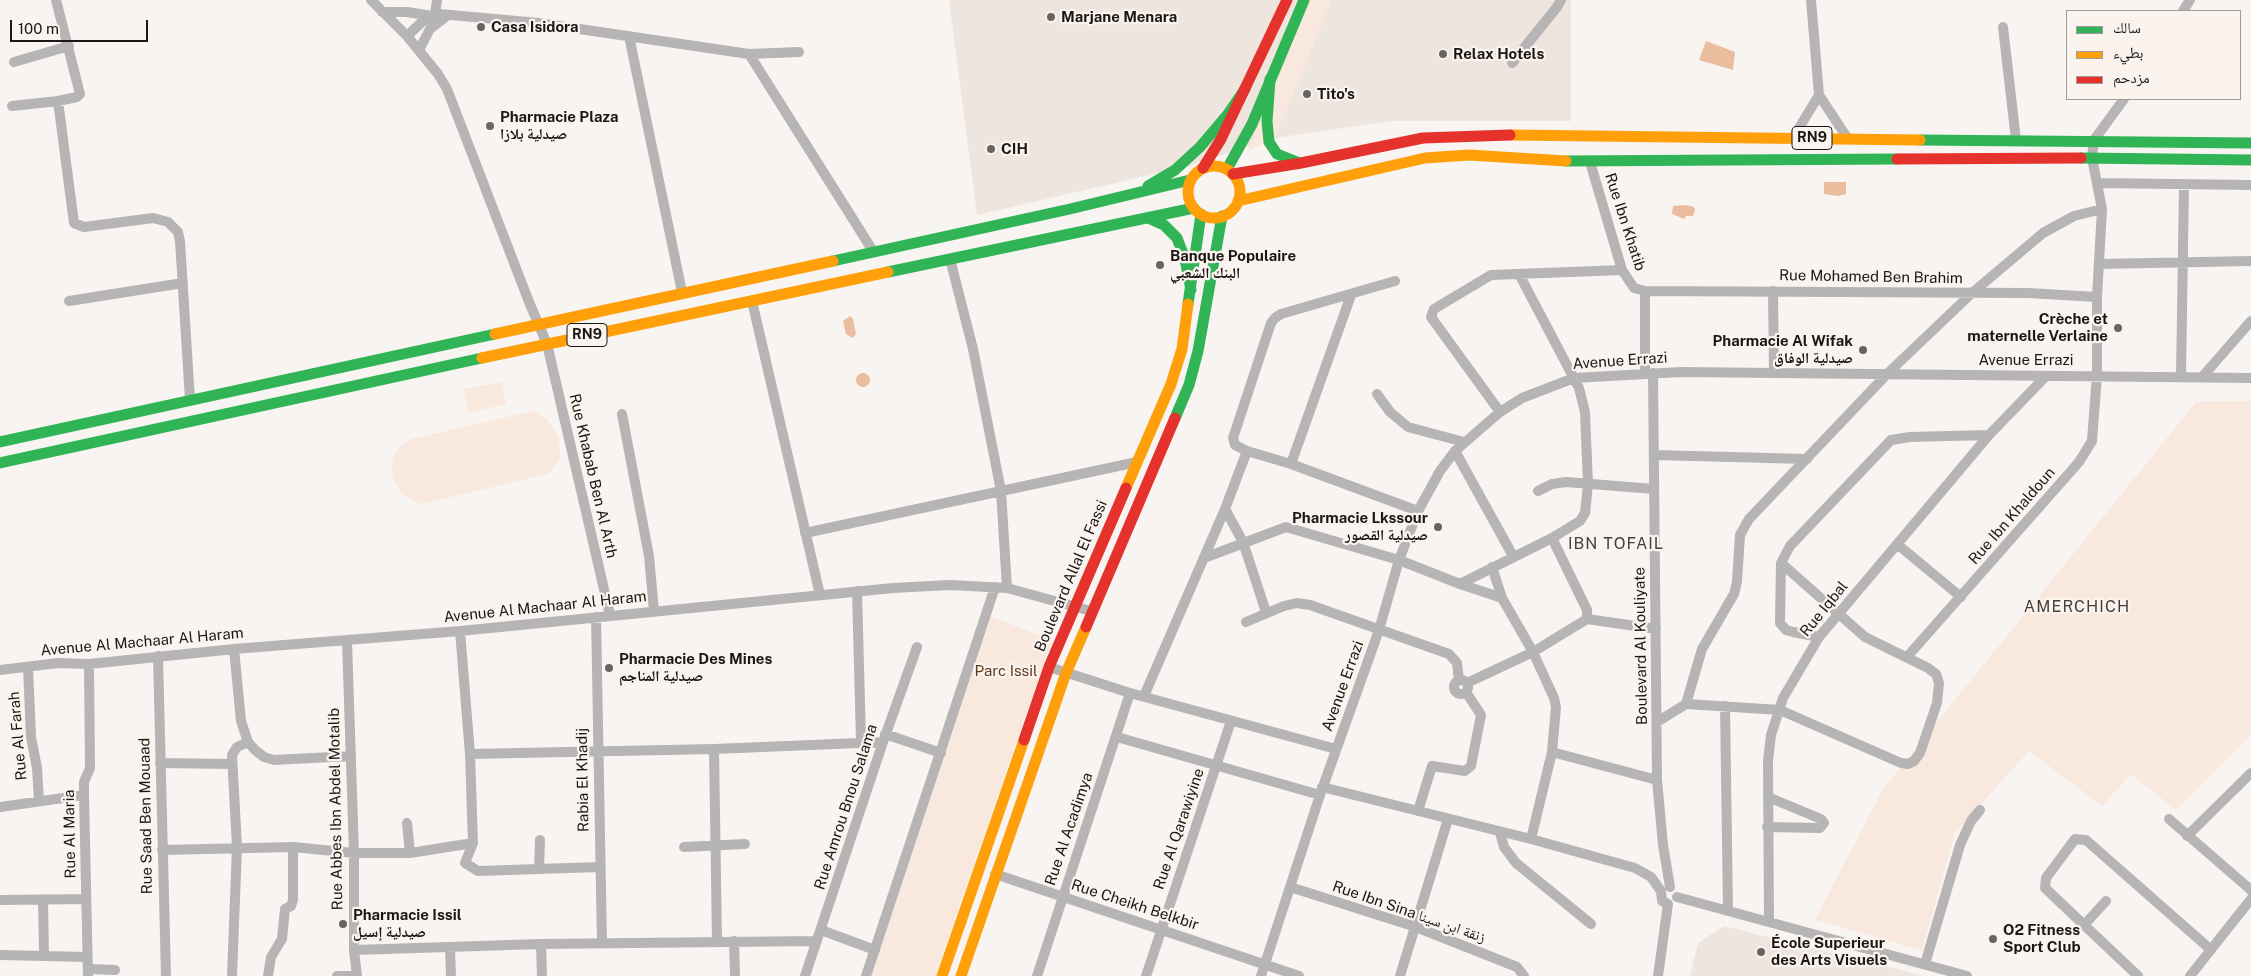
<!DOCTYPE html>
<html>
<head>
<meta charset="utf-8">
<style>
  body { margin:0 }
  #map { position:relative; width:2251px; height:976px; overflow:hidden; background:#f8f4f1; font-family:"Public Sans","Noto Naskh Arabic",sans-serif }
  canvas { display:block }
  .legend { position:absolute; left:2066px; top:10px; width:175px; height:90px; box-sizing:border-box; background:#fbf3ee; border:1px solid #a19b97; margin:0; padding:6px 9px; list-style:none; font-size:15px; color:#1a1715 }
  .legend li { display:flex; align-items:center; gap:10px; height:25px }
  .legend b { width:25px; border:1px solid #a19b97 }
  .scale { position:absolute; left:10px; top:20px; width:138px; height:22px; box-sizing:border-box; border:2px solid #1a1715; border-top:0; padding-left:6px; font-size:15px; line-height:18px; white-space:nowrap; color:#1a1715; -webkit-text-stroke:4px #fbf3ee; paint-order:stroke }
</style>
</head>
<body>
<div id="map">
<canvas width="2251" height="976"></canvas>
<ul class="legend">
<li><b style="height:6px;background:#30b455"></b>سالك</li>
<li><b style="height:6px;background:#ff9f0a"></b>بطيء</li>
<li><b style="height:6px;background:#e5322d"></b>مزدحم</li>
</ul>
<div class="scale">100 m</div>
</div>
<script>
const ctx = document.querySelector('canvas').getContext('2d');
ctx.lineJoin = 'round';
function paint(path, color) { ctx.fillStyle = color; ctx.fill(path, 'evenodd'); }
const toPath = rows => new Path2D(rows.map(r => 'M' + r).join(''));
function strokePath(path, color, width, dash) { ctx.strokeStyle = color; ctx.lineWidth = width; ctx.lineCap = dash ? 'butt' : 'round'; ctx.setLineDash(dash || []); ctx.stroke(path); }
function write(font, color, halo, rows, align = 'center') {
  ctx.font = font + ' "Public Sans","Noto Naskh Arabic",sans-serif'; ctx.lineWidth = 4.5; ctx.setLineDash([]); ctx.textBaseline = 'middle'; ctx.strokeStyle = halo; ctx.fillStyle = color; for (const [text, x, y, turn = 0] of rows) {
    ctx.save(); ctx.translate(x, y); ctx.rotate((+turn || 0) * Math.PI / 180); ctx.textAlign = isNaN(turn) ? turn : align; if (halo) ctx.strokeText(text, 0, 0); ctx.fillText(text, 0, 0); ctx.restore();
  }
}
const built = toPath([
  [949,0,1571,0,1571,121,1391,121,1275,138,1189,166,977,215],
  [1724,926,1924,976,1690,976,1698,943]
]);
const green = toPath([
  [1310,0,1332,0,1275,138,1248,151],
  [501,382,506,404,469,413,464,389],
  [2251,401,2251,735,2176,810,2131,774,2102,806,2029,751,1955,833,1922,950,1815,920,1883,789,2196,402],
  [533,411,547,419,559,437,560,457,554,468,548,474,421,504,410,499,402,493,393,479,392,465,394,455,403,444,412,439],
  [990,616,1052,640,935,976,868,976]
]);
const water = toPath([
  [1706,41,1735,52,1733,70,1699,60],
  [1824,182,1846,182,1846,194,1838,196,1824,194],
  [1686,205,1694,207,1695,210,1693,216,1686,216,1684,219,1672,214,1673,206],
  [850,316,853,319,856,334,852,338,846,334,843,321],
  '856 380a7 7 0 1 1 14 0a7 7 0 1 1-14 0Z'
]);
const street = toPath([
  [371,0,407,36,438,74,447,89,529,302,547,344,610,615],
  [1811,0,1819,95,1848,139],
  [2183,11,2190,0],
  [382,12,407,12,432,16],
  [435,15,437,0],
  [2003,27,2016,140],
  [407,36,422,22,440,14,539,23,749,54,799,52],
  [629,36,682,292],
  [419,50,430,29,448,15],
  [749,54,873,251],
  [14,62,69,46],
  [1512,63,1557,7,1561,0],
  [58,101,74,223,84,227,153,218,168,222,178,232,180,241,190,400],
  [12,106,58,101,77,97,80,94,56,0],
  [1793,138,1819,95],
  [1590,162,1622,270,1634,288,1645,291,1645,373],
  [2097,183,2251,185],
  [950,259,973,349,1001,491,1007,588],
  [2099,264,2251,261],
  [1395,281,1281,314,1275,318,1271,323,1233,438,1235,445,1247,451,1291,464,1418,511],
  [1645,291,2028,293,2097,297],
  [1773,291,1774,373],
  [69,301,183,283],
  [752,301,820,595],
  [1653,373,1657,780,1663,845,1670,887],
  [2181,376,2184,185],
  [2203,376,2251,321],
  [1377,394,1390,412,1408,427,1464,442],
  [1500,412,1431,317,1434,309,1491,275,1622,270],
  [622,414,649,556,654,611],
  [1455,451,1513,556],
  [1654,455,1807,459],
  [1291,464,1351,295],
  [1538,491,1552,484,1566,482,1654,489],
  [1225,509,1243,542,1266,612],
  [805,533,1137,462],
  [1897,544,1961,597],
  [1204,558,1286,527,1399,560,1460,584,1552,538,1580,521,1585,513,1588,484,1585,412,1579,388,1519,274],
  [1781,563,1780,623,1786,630,1793,632,1819,637],
  [1492,567,1502,598,1533,652,1554,698,1556,707,1552,752,1531,839],
  [1460,584,1502,598],
  [857,591,861,741],
  [596,617,602,943],
  [1587,619,1656,629],
  [1246,622,1284,606,1297,603,1310,605,1449,654,1457,663,1459,680],
  [460,631,470,754,473,843,465,863,478,871,599,867],
  [347,641,354,853,354,950,357,976],
  [234,649,241,721,248,742,255,750,264,757,274,760,351,756],
  [158,656,166,976],
  [1907,657,2079,462,2092,441,2097,375,2097,297,2102,209,2092,158,2093,148,2094,140,2124,99],
  [28,667,31,737,37,768,39,801],
  [1049,667,1130,693,1336,749],
  [0,670,58,663,89,664,234,649,460,631,893,588,950,585,1007,588,1091,611],
  '1454 687a7 7 0 1 1 14 0a7 7 0 1 1-14 0Z',
  [1467,683,1533,652,1587,619,1587,610,1552,538],
  [1144,696,1225,509,1247,451],
  [1686,704,1780,710,1901,763,1908,764,1914,761,1920,753,1937,703,1939,683,1936,674,1928,668,1865,637,1781,563,1790,546,1891,440,1910,437,1989,435],
  [1725,706,1728,910],
  [1657,722,1686,704,1702,649,1734,594,1737,582,1740,535,1749,519,1888,373,1972,293,2043,233,2074,216,2102,209],
  [885,734,941,753],
  [1117,737,1320,795],
  [714,749,717,941],
  [1552,752,1657,780],
  [470,754,714,749,883,742],
  [160,763,232,764],
  [1322,787,1531,839,1635,868,1651,877,1661,891,1662,901,1668,904],
  [0,807,84,795],
  [1418,811,1432,766,1465,771,1471,766,1481,715,1466,692],
  [2169,819,2251,890],
  [407,823,410,853],
  [1767,827,1820,828,1824,823,1821,819,1768,797],
  [1500,833,1504,847,1516,863,1591,924],
  [2187,836,2251,773],
  [684,847,745,844],
  [162,850,293,847,354,853,410,853,473,843],
  [539,869,540,840],
  [995,874,1299,976],
  [1290,887,1416,927,1517,967,1524,976],
  [1677,897,1967,976],
  [0,900,86,899],
  [43,900,44,956],
  [1769,921,1768,761,1771,735,1783,698,1819,637,1989,435,2046,376],
  [2085,924,2106,901],
  [821,930,875,950],
  [734,941,735,976],
  [541,944,542,976],
  [450,947,451,976],
  [354,950,541,944,817,941],
  [0,955,87,957],
  [1925,964,1960,845,1971,821,1980,810],
  [88,969,115,970],
  [88,976,84,795,84,782,90,768,89,664],
  [232,976,237,847,232,755,237,747,248,742],
  [268,976,271,957,282,939,285,909,291,906,293,900,293,847],
  [337,976,357,976],
  [805,976,883,742,917,647],
  [866,976,995,587],
  [1037,976,1130,693],
  [1146,976,1231,721],
  [1261,976,1320,795,1379,630,1399,560,1418,511,1440,471,1455,451,1500,412,1522,398,1574,378,1681,372,2251,378],
  [1400,976,1448,819],
  [1658,976,1668,904],
  [2138,976,2045,888,2046,878,2075,839,2086,840,2210,949],
  [2190,976,2251,899]
]);
const fast = toPath([
  [1270,79,1267,121,1269,142,1277,154,1300,163],
  [1920,140,2251,143],
  [2081,158,2251,160],
  [1566,161,1897,159],
  [1227,169,1252,124,1304,0],
  [1148,186,1175,170,1200,147,1228,114,1245,89],
  [1148,218,1164,225,1177,238,1185,259,1191,290],
  [833,261,1070,209,1190,180],
  [888,272,1194,208],
  [1188,304,1201,214],
  [1175,418,1189,385,1198,351,1222,216],
  [0,442,495,334],
  [0,463,482,358]
]);
const slow = toPath([
  [1510,135,1920,140],
  '1188 192a26 26 0 1 1 52 0a26 26 0 1 1-52 0Z',
  [1238,201,1425,158,1469,155,1566,161],
  [495,334,833,261],
  [482,358,888,272],
  [1126,488,1171,384,1182,349,1188,304],
  [942,976,1024,740],
  [961,976,1066,673,1086,627]
]);
const jam = toPath([
  [1897,159,2081,158],
  [1203,168,1221,139,1287,0],
  [1233,174,1301,163,1423,138,1510,135],
  [1086,627,1175,418],
  [1024,740,1049,667,1126,488]
]);
const markers = [
  [1051,17,5,"#686462"],
  [481,27,5,"#686462"],
  [1443,54,5,"#686462"],
  [1307,94,5,"#686462"],
  [490,126,5,"#686462"],
  [991,149,5,"#686462"],
  [1160,265,5,"#686462"],
  [2118,328,5,"#686462"],
  [1863,350,5,"#686462"],
  [1438,527,5,"#686462"],
  [609,668,5,"#686462"],
  [343,924,5,"#686462"],
  [1993,939,5,"#686462"],
  [1761,952,5,"#686462"]
];
const shields = [
  [1812,138,40],
  [587,335,40]
];
const shieldNames = [
  ["RN9",1812,138],
  ["RN9",587,335]
];
const poiNames = [
  ["Marjane Menara",1061,17],
  ["Casa Isidora",491,27],
  ["Relax Hotels",1453,54],
  ["Tito's",1317,94],
  ["Pharmacie Plaza",500,117],
  ["صيدلية بلازا",500,134],
  ["CIH",1001,149],
  ["Banque Populaire",1170,256],
  ["البنك الشعبي",1170,273],
  ["Crèche et",2108,319,"right"],
  ["maternelle Verlaine",2108,336,"right"],
  ["Pharmacie Al Wifak",1853,341,"right"],
  ["صيدلية الوفاق",1853,358,"right"],
  ["Pharmacie Lkssour",1428,518,"right"],
  ["صيدلية القصور",1428,535,"right"],
  ["Pharmacie Des Mines",619,659],
  ["صيدلية المناجم",619,676],
  ["Pharmacie Issil",353,915],
  ["صيدلية إسيل",353,932],
  ["O2 Fitness",2003,930],
  ["Sport Club",2003,947],
  ["École Superieur",1771,943],
  ["des Arts Visuels",1771,960]
];
const streetNames = [
  ["Rue Ibn Khatib",1625,222,72],
  ["Rue Mohamed Ben Brahim",1871,277,1],
  ["Avenue Errazi",2026,360],
  ["Avenue Errazi",1620,361,-4],
  ["Rue Khabab Ben Al Arth",593,476,77],
  ["Rue Ibn Khaldoun",2012,516,-49],
  ["Boulevard Allal El Fassi",1071,576,-67],
  ["Avenue Al Machaar Al Haram",545,607,-6],
  ["Rue Iqbal",1824,609,-51],
  ["Avenue Al Machaar Al Haram",142,642,-5],
  ["Boulevard Al Kouliyate",1641,646,-91],
  ["Avenue Errazi",1343,686,-70],
  ["Rue Al Farah",18,736,-95],
  ["Rabia El Khadij",583,780,-91],
  ["Rue Amrou Bnou Salama",846,807,-72],
  ["Rue Abbes Ibn Abdel Motalib",336,809,-91],
  ["Rue Saad Ben Mouaad",146,816,-91],
  ["Rue Al Acadimya",1069,829,-71],
  ["Rue Al Qarawiyine",1179,829,-71],
  ["Rue Al Maria",70,834,-91],
  ["Rue Cheikh Belkbir",1135,905,18],
  ["Rue Ibn Sina زنقة ابن سينا",1409,912,19]
];
const parkNames = [
  ["Parc Issil",1006,671]
];
const neighbourhoodNames = [
  ["IBN TOFAIL",1616,544],
  ["AMERCHICH",2077,607]
];
paint(built, '#efe5df');
paint(green, '#f9e8de');
paint(water, '#eabd9e');
strokePath(street, '#b6b4b4', 10);
strokePath(fast, '#30b455', 11);
strokePath(slow, '#ff9f0a', 11);
strokePath(jam, '#e5322d', 11);
for (const [x, y, r, color] of markers) { const dot = new Path2D(); dot.arc(x, y, r, 0, 2 * Math.PI); ctx.fillStyle = color; ctx.fill(dot); strokePath(dot, '#fbf3ee', 2); }
for (const [x, y, w] of shields) { const box = new Path2D(); box.roundRect(x - w / 2, y - 11.5, w, 23, 4); ctx.fillStyle = '#fbf3ee'; ctx.fill(box); strokePath(box, '#1a1715', 1); }
write('bold 14px', '#1a1715', null, shieldNames);
write('bold 15px', '#1a1715', '#fbf3ee', poiNames, 'left');
write('15px', '#1a1715', '#fbf3ee', streetNames);
write('15px', '#633819', '#fbf3ee', parkNames);
ctx.letterSpacing = '1px';
write('16px', '#443e3a', '#fbf3ee', neighbourhoodNames);
ctx.letterSpacing = '0px';
</script>
</body>
</html>
